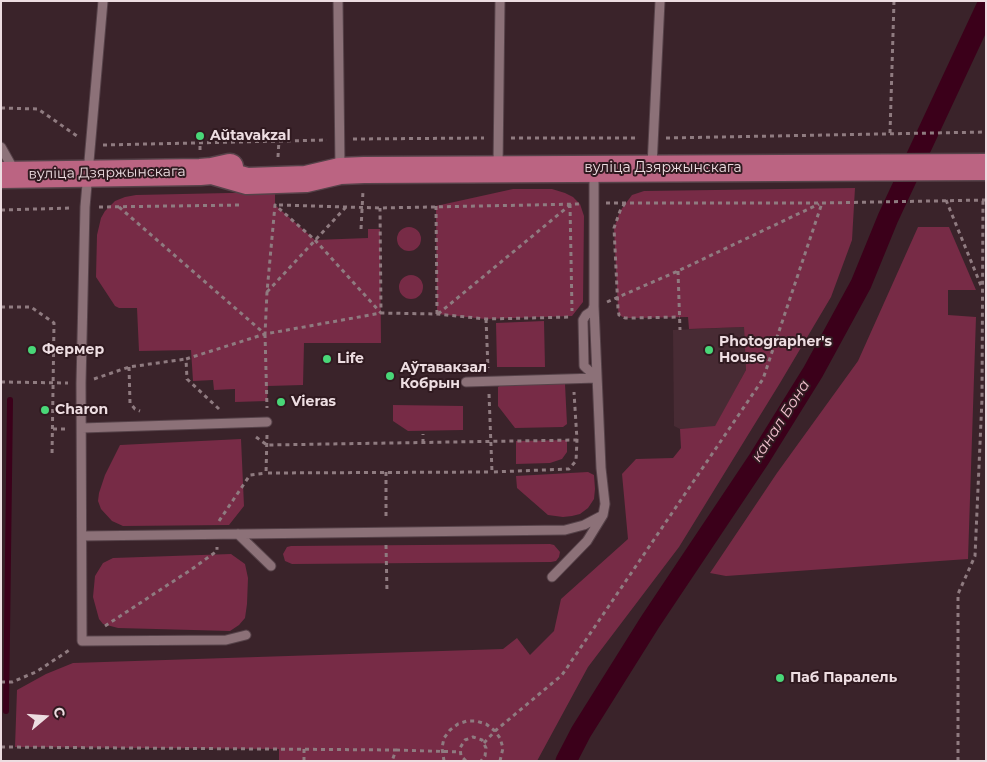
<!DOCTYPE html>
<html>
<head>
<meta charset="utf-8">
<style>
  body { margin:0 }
  #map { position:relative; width:987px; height:762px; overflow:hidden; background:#3a232a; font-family:Montserrat,sans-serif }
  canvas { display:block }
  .frame { position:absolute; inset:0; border:2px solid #eddde1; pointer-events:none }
  .north { position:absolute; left:20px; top:692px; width:50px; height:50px; -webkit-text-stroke:4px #301a20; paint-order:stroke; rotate:72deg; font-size:14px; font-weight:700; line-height:20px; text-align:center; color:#eddde1 }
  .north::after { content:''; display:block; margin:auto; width:18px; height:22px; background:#eddde1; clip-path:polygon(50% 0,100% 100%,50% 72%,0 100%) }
</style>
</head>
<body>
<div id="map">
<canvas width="987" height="762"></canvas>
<div class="frame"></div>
<div class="north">С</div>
</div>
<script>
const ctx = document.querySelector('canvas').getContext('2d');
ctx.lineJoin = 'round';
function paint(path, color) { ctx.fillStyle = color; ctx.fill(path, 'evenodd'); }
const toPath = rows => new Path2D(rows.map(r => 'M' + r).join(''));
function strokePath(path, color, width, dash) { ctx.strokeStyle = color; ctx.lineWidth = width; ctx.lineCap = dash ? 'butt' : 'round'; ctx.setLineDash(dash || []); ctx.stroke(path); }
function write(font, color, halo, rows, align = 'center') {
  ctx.font = font + ' Montserrat,sans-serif'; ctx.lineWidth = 4; ctx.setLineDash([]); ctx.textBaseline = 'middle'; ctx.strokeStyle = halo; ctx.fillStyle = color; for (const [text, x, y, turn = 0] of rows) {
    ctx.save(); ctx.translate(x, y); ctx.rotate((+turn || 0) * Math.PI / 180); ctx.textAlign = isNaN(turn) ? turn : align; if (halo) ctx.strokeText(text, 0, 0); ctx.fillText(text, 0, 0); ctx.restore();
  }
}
const built = toPath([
  [744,327,746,370,715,427,680,429,674,426,673,330]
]);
const green = toPath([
  [855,188,852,240,831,297,780,383,679,547,588,667,537,761,279,761,279,749,15,747,17,690,46,674,73,663,503,649,517,638,530,655,554,631,561,599,628,539,622,474,636,459,673,458,681,448,680,429,715,426,746,370,744,327,689,329,688,317,631,318,625,318,619,315,618,309,614,228,620,211,632,195,644,191],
  [513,189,552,189,565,193,573,197,580,204,584,216,583,302,572,316,486,319,437,314,436,206],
  [275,192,275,205,315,240,368,238,368,229,380,229,381,343,304,343,303,385,268,386,267,401,235,402,235,389,214,390,213,380,193,381,191,350,139,351,137,308,119,308,115,306,96,277,97,235,101,218,105,211,115,201,125,197,136,195],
  '397 239a12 12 0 1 1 24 0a12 12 0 1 1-24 0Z',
  [918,227,949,227,976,290,948,290,948,315,976,317,968,559,726,576,710,573,777,473,858,361],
  '399 287a12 12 0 1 1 24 0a12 12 0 1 1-24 0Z',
  [544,321,545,367,497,367,496,323],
  [561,382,565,384,567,424,563,427,515,428,498,406,498,387,502,384],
  [393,405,463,406,463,430,408,431,393,421],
  [241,439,244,506,229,525,123,526,112,521,101,509,98,501,99,493,105,475,120,445],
  [567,440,567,452,562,459,550,463,516,464,516,441],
  [588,472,594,475,595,489,594,499,588,508,580,514,572,516,563,517,548,515,517,488,516,476],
  [550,544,554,545,560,552,559,557,556,561,551,562,292,564,285,561,283,554,287,547,291,546],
  [231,554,245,564,248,578,247,604,245,618,239,625,230,631,118,628,103,624,99,619,93,597,95,576,103,563,113,558]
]);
const stream = toPath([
  [6,711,10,400]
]);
const canal = toPath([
  [566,761,581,732,650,622,759,459,813,372,861,284,888,218,986,8]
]);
const path = toPath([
  [1,108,38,109,77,136],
  [890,133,894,1],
  [511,138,639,138],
  [666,138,986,132],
  [353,139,484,138],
  [103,145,327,140],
  [200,150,200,136],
  [278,157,279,140],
  [946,200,982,288],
  [606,203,822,203,986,200],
  [625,203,620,211,614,228,618,309,619,315,625,318,631,318,680,317],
  [570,204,572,311],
  [279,205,380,208,580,204],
  [436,206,437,314],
  [99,207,243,205],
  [119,207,265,334,267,292,275,205,315,240,381,313,380,208],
  [1,210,73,208],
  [361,229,363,191],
  [678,271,680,330],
  [267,292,346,207],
  [607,302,678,271,819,204],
  [1,307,31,307,54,323,52,456],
  [438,314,570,205],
  [486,319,488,368],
  [265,334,267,408],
  [129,367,130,403,135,409,140,411],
  [94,379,129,367,186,359],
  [1,382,68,383],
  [489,394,492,472,569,469,576,461,577,440,574,392],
  [219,409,187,379,186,359,265,334,381,313,437,314,486,319,571,317],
  [53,429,69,429],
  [267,435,266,473,492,472],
  [256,437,267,445,577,440],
  [423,443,423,434],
  [386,472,386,519],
  [219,521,250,475,266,473],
  [386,545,387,592],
  [105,626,192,569,217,551,217,547],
  [1,682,12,682,36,672,71,649],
  [484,743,495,731,562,675,763,379,822,203],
  [1,747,396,750,392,761],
  [396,750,460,752],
  [304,761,304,749],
  [444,761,442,748,444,738,450,730,458,724,467,721,476,721,486,724,495,731,500,738,503,748,500,761],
  [466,761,461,756,460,748,465,740,473,737,482,740,486,748,485,756,481,761],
  [958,761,958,594,975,556,982,399,983,200]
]);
const service = toPath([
  [103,1,85,207,81,383,82,641,226,640,246,635],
  [338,1,340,168],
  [1,147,15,172],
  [652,166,660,1],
  [498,167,500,1],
  [594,306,592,311,586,315,583,320,584,366,597,378],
  [466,382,597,378],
  [82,428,267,422],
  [238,534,271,566],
  [82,536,565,530,584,525,603,515],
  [552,577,587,541,603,515,605,504,601,468,594,306,594,172]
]);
const primary = toPath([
  [212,171,247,181,306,179,340,171,364,170,986,167],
  [1,175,200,172,212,171,230,167]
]);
const markers = [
  [200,136,5,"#49d778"],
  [32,350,5,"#49d778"],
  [709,350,5,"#49d778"],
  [327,359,5,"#49d778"],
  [390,376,5,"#49d778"],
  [281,402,5,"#49d778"],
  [45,410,5,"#49d778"],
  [780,678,5,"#49d778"]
];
const poiNames = [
  ["Aŭtavakzal",210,136],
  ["Photographer's",719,342],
  ["House",719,358],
  ["Фермер",42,350],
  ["Life",337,359],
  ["Аўтавакзал",400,368],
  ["Кобрын",400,384],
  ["Vieras",291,402],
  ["Charon",55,410],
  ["Паб Паралель",790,678]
];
const streetNames = [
  ["вуліца Дзяржынскага",663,168],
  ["вуліца Дзяржынскага",107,173,-1]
];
const waterNames = [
  ["канал Бона",781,421,-57]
];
paint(built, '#482b34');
paint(green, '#772b46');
strokePath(stream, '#3b001a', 6);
strokePath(canal, '#3b001a', 21);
strokePath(service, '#564249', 11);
strokePath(primary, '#564249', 29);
strokePath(path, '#8f7b80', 3, [4, 4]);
strokePath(service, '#8c7178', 9);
strokePath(primary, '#bb6482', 26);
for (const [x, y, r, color] of markers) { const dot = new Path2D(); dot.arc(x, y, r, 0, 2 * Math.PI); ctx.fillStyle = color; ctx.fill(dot); strokePath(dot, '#301a20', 2); }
write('bold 14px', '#eddde1', '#301a20', poiNames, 'left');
write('14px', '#eddde1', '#301a20', streetNames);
write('italic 15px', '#f3c2cf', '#301a20', waterNames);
</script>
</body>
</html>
